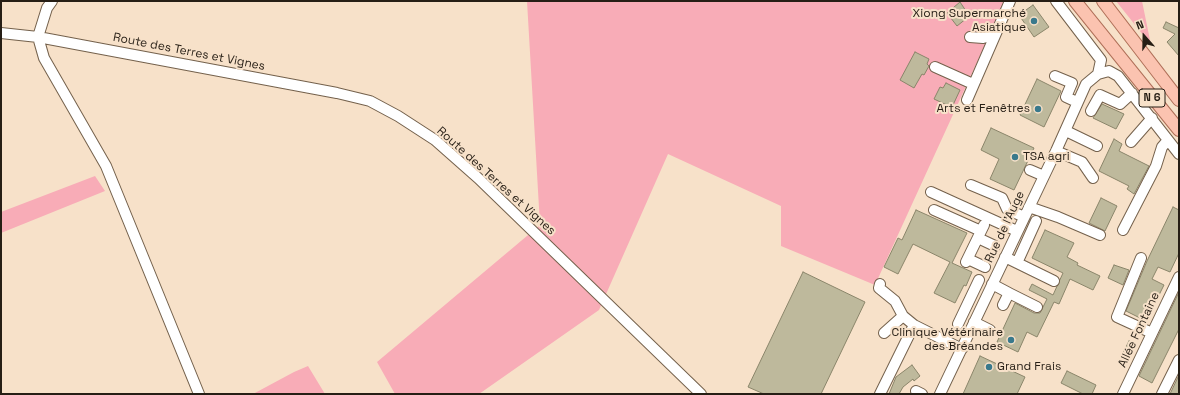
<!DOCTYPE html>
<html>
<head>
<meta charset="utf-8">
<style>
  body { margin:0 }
  #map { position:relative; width:1180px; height:395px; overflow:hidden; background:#f7e1c9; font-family:"Space Grotesk",sans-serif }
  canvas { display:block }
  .frame { position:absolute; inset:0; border:2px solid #261e15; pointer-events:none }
  .north { position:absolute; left:1124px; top:16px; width:40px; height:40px; -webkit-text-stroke:3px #f7e1c9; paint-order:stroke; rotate:340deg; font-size:11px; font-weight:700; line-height:16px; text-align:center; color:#261e15 }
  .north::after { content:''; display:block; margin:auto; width:14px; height:18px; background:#261e15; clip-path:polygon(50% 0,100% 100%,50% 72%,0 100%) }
</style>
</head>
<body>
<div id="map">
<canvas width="1180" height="395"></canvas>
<div class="frame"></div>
<div class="north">N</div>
</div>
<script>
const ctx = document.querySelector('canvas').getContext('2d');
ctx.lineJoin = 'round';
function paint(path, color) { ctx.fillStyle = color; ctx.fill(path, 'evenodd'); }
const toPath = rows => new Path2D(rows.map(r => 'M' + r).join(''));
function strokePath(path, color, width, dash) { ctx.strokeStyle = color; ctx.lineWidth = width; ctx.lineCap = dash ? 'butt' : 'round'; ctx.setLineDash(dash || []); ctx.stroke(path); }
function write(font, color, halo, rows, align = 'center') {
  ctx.font = font + ' "Space Grotesk",sans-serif'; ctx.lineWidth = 4; ctx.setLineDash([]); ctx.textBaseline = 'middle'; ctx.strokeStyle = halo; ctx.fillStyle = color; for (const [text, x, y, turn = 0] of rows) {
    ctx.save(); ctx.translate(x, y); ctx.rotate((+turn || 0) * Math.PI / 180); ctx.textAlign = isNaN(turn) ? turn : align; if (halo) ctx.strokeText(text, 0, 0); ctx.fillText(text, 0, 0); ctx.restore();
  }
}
const green = toPath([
  [527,1,1005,1,875,285,781,246,781,206,668,154,599,310,479,394,395,394,377,362,540,225],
  [1116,1,1142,1,1151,45],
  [95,176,105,191,1,233,1,212],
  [308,366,325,394,253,394,294,372]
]);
const building = toPath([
  [960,2,966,11,963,14,967,18,957,26,947,13,960,2],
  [1033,5,1049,27,1034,37,1019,15,1033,5],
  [1166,22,1179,28,1179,56,1167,42,1175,34,1163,28,1166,22],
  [915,52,929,59,927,64,929,66,924,75,922,74,914,88,900,80,915,52],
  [1037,79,1061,91,1044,127,1020,115,1037,79],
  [946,83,960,90,953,105,950,103,949,106,934,99,940,87,943,88,946,83],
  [1102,104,1124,114,1116,129,1093,118,1102,104],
  [991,128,1034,148,1014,190,990,179,999,159,981,150,991,128],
  [1114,139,1122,144,1119,151,1149,166,1134,194,1127,189,1129,186,1099,171,1114,139],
  [1101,198,1117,206,1105,231,1089,223,1101,198],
  [1173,207,1179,210,1179,253,1170,272,1158,267,1152,279,1164,285,1146,321,1126,311,1147,261,1173,207],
  [916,210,967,233,952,263,972,272,966,286,964,285,955,303,934,293,950,262,913,244,898,274,884,267,898,238,902,240,916,210],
  [1045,230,1074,243,1067,257,1078,263,1077,265,1100,276,1093,290,1070,279,1059,304,1054,302,1037,337,1027,332,1018,352,997,342,1015,303,1034,313,1040,313,1047,299,1029,290,1032,284,1053,295,1063,273,1032,258,1045,230],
  [1114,265,1129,270,1123,285,1108,278,1114,265],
  [803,272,865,302,821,394,764,394,748,387,803,272],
  [1179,292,1179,329,1152,383,1139,376,1179,292],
  [1129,341,1135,344,1129,356,1123,353,1129,341],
  [980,356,1025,377,1017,394,963,394,980,356],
  [912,365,920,376,914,381,913,379,903,387,899,394,889,394,896,377,912,365],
  [1067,371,1096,385,1092,394,1083,394,1061,383,1067,371],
  [1179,375,1179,394,1170,394,1179,375]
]);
const minor = toPath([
  [1056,1,1101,60,1098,74],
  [1,33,38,37,337,93,370,101,398,116,435,140,478,178,701,394],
  [38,37,44,58,106,166,199,394],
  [38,37,47,8,52,1],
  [970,37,983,38,994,35],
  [935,67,973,84],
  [1055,76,1072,83,1066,97,1077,102],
  [967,100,1010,1],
  [1091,111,1100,95,1120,104,1132,93],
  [1066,131,1097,146],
  [1131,142,1152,118],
  [1056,151,1082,162,1093,178],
  [1030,170,1044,176],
  [971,185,1002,198,1007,209,1024,217],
  [931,192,1017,231],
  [1029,207,1058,217,1100,235],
  [934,210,981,231],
  [1123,230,1156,166,1162,147,1168,140],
  [978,238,995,246],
  [1005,257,1054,281],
  [1141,258,1117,317,1152,333],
  [968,259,985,267],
  [966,262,984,225],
  [1017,263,1036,221],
  [880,284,879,288,895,301,903,316,914,325,962,349],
  [992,284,1009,293,1003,305],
  [1009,293,1037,307],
  [974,322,990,330],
  [958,324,979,280],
  [884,333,903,316],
  [916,391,922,394],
  [880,394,914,325],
  [940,394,1056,151,1086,84,1098,74,1109,71,1118,76,1179,154],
  [1123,394,1179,277],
  [1162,394,1179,360]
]);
const major = toPath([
  [1075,1,1179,130],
  [1103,1,1179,100]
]);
const markers = [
  [1034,21,4,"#39798c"],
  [1038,109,4,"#39798c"],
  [1015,157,4,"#39798c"],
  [1011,340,4,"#39798c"],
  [989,367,4,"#39798c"]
];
const shields = [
  [1152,98,26]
];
const shieldNames = [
  ["N 6",1152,98]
];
const poiNames = [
  ["Xiong Supermarché",1026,14],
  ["Asiatique",1026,28],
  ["Arts et Fenêtres",1030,109],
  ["TSA agri",1023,157,"left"],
  ["Clinique Vétérinaire",1003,333],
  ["des Bréandes",1003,347],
  ["Grand Frais",997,367,"left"]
];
const streetNames = [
  ["Route des Terres et Vignes",189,52,11],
  ["Route des Terres et Vignes",496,181,42],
  ["Rue de l'Auge",1005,227,-65],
  ["Allée Fontaine",1139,330,-65]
];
paint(green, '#f8acb7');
paint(building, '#beb99c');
strokePath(building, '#8a856a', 1);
strokePath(minor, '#74614c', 12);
strokePath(major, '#af6f58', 14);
strokePath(minor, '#fff', 10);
strokePath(major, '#fbc3b0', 12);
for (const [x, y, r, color] of markers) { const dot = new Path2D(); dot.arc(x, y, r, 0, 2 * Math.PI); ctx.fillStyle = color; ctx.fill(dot); strokePath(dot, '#f7e1c9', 1.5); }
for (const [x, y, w] of shields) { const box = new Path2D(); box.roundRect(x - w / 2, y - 9, w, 18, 3); ctx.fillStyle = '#f7e1c9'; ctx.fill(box); strokePath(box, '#261e15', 1); }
write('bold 11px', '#261e15', null, shieldNames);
write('12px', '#261e15', '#f7e1c9', poiNames, 'right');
write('12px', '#261e15', '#f7e1c9', streetNames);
</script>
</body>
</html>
